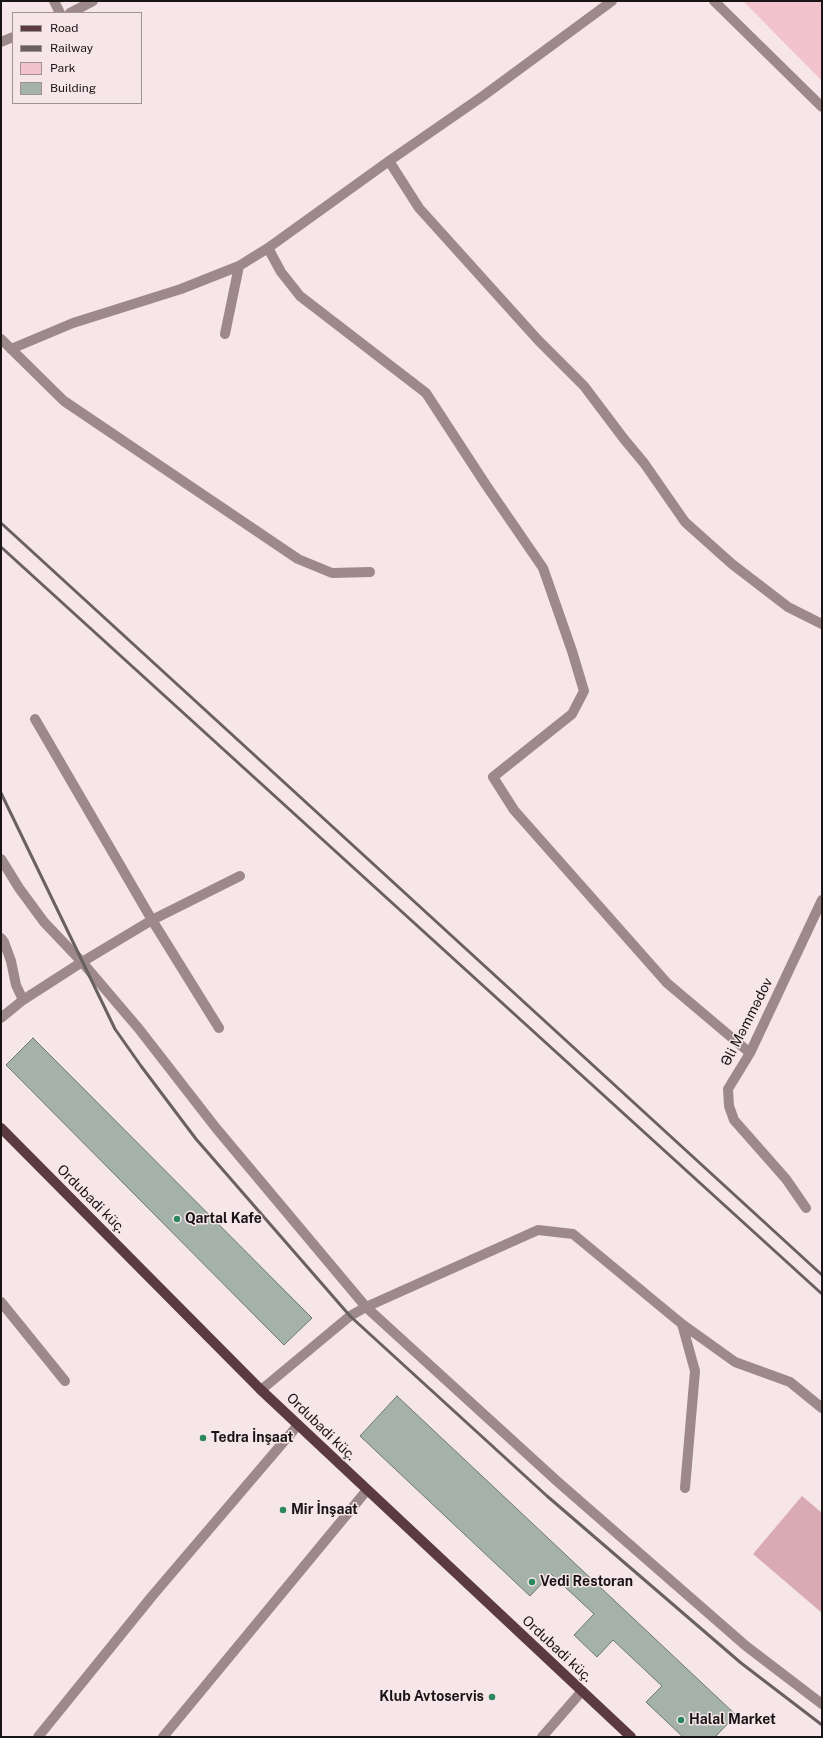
<!DOCTYPE html>
<html>
<head>
<meta charset="utf-8">
<style>
  body { margin:0 }
  #map { position:relative; width:823px; height:1738px; overflow:hidden; background:#f6e6e9; font-family:"Public Sans",sans-serif }
  canvas { display:block }
  .frame { position:absolute; inset:0; border:2px solid #191415; pointer-events:none }
  .legend { position:absolute; left:12px; top:12px; width:130px; height:92px; box-sizing:border-box; background:#f6e6e9; border:1px solid #9e9294; margin:0; padding:5px 7px; list-style:none; font-size:12px; color:#191415 }
  .legend li { display:flex; align-items:center; gap:8px; height:20px }
  .legend b { width:20px; border:1px solid #9e9294 }
</style>
</head>
<body>
<div id="map">
<canvas width="823" height="1738"></canvas>
<div class="frame"></div>
<ul class="legend">
<li><b style="height:5px;background:#5b3a41"></b>Road</li>
<li><b style="height:5px;background:#696062"></b>Railway</li>
<li><b style="height:11px;background:#f3c3cd"></b>Park</li>
<li><b style="height:11px;background:#a5b2ab"></b>Building</li>
</ul>
</div>
<script>
const ctx = document.querySelector('canvas').getContext('2d');
ctx.lineJoin = 'round';
function paint(path, color) { ctx.fillStyle = color; ctx.fill(path, 'evenodd'); }
const toPath = rows => new Path2D(rows.map(r => 'M' + r).join(''));
function strokePath(path, color, width, dash) { ctx.strokeStyle = color; ctx.lineWidth = width; ctx.lineCap = dash ? 'butt' : 'round'; ctx.setLineDash(dash || []); ctx.stroke(path); }
function write(font, color, halo, rows, align = 'center') {
  ctx.font = font + ' "Public Sans",sans-serif'; ctx.lineWidth = 3; ctx.setLineDash([]); ctx.textBaseline = 'middle'; ctx.strokeStyle = halo; ctx.fillStyle = color; for (const [text, x, y, turn = 0] of rows) {
    ctx.save(); ctx.translate(x, y); ctx.rotate((+turn || 0) * Math.PI / 180); ctx.textAlign = isNaN(turn) ? turn : align; if (halo) ctx.strokeText(text, 0, 0); ctx.fillText(text, 0, 0); ctx.restore();
  }
}
const green = toPath([
  [743,1,822,1,822,81]
]);
const forest = toPath([
  [802,1496,822,1513,822,1613,753,1554]
]);
const building = toPath([
  [33,1038,312,1318,284,1345,6,1065,33,1038],
  [397,1396,736,1715,715,1737,683,1737,646,1702,662,1686,613,1640,597,1657,574,1635,594,1614,551,1574,530,1596,360,1436,397,1396]
]);
const minor = toPath([
  [54,1,60,13],
  [714,1,822,107],
  [70,13,93,1],
  [1,42,13,37],
  [389,161,419,208,538,340,584,386,624,439,644,463,685,522,732,564,788,607,822,624],
  [268,248,281,272,300,296,426,393,486,485,543,568,572,651,584,691,572,714,493,777,514,810,667,983,750,1053],
  [225,334,239,266],
  [1,339,64,401,298,559,332,573,370,572],
  [11,349,73,323,181,289,239,266,268,248,389,161,483,96,612,1],
  [35,719,152,920,219,1028],
  [1,859,19,888,44,922,82,962,139,1029,216,1128,366,1307,558,1482,746,1646,822,1704],
  [1,938,4,942,11,961,16,985,23,1000],
  [1,1018,23,1000,82,962,152,920,240,876],
  [806,1208,786,1179,734,1120,729,1106,728,1089,750,1053,822,900],
  [1,1302,65,1381],
  [682,1324,695,1371,685,1488],
  [261,1390,350,1316,366,1307,538,1230,573,1234,682,1324,735,1362,790,1382,822,1408],
  [38,1737,153,1595,298,1425],
  [163,1737,367,1490],
  [542,1737,582,1691]
]);
const major = toPath([
  [1,1128,261,1390,631,1737]
]);
const rail = toPath([
  [1,523,822,1275],
  [1,547,822,1294],
  [1,793,115,1029,141,1066,196,1139,350,1316,547,1496,741,1663,822,1725]
]);
const markers = [
  [177,1219,4,"#2a875e"],
  [203,1438,4,"#2a875e"],
  [283,1510,4,"#2a875e"],
  [532,1582,4,"#2a875e"],
  [492,1697,4,"#2a875e"],
  [681,1720,4,"#2a875e"]
];
const streetNames = [
  ["Əli Məmmədov",747,1022,-63],
  ["Ordubadi küç.",91,1199,45],
  ["Ordubadi küç.",321,1427,44],
  ["Ordubadi küç.",557,1649,43]
];
const poiNames = [
  ["Qartal Kafe",185,1219],
  ["Tedra İnşaat",211,1438],
  ["Mir İnşaat",291,1510],
  ["Vedi Restoran",540,1582],
  ["Klub Avtoservis",484,1697,"right"],
  ["Halal Market",689,1720]
];
paint(green, '#f3c3cd');
paint(forest, '#d9aab4');
paint(building, '#a5b2ab');
strokePath(building, '#6b7770', 1);
strokePath(minor, '#9d888c', 10);
strokePath(major, '#5b3a41', 10);
strokePath(rail, '#696062', 3);
for (const [x, y, r, color] of markers) { const dot = new Path2D(); dot.arc(x, y, r, 0, 2 * Math.PI); ctx.fillStyle = color; ctx.fill(dot); strokePath(dot, '#f6e6e9', 1.5); }
write('14px', '#191415', '#f6e6e9', streetNames);
write('bold 14px', '#191415', '#f6e6e9', poiNames, 'left');
</script>
</body>
</html>
